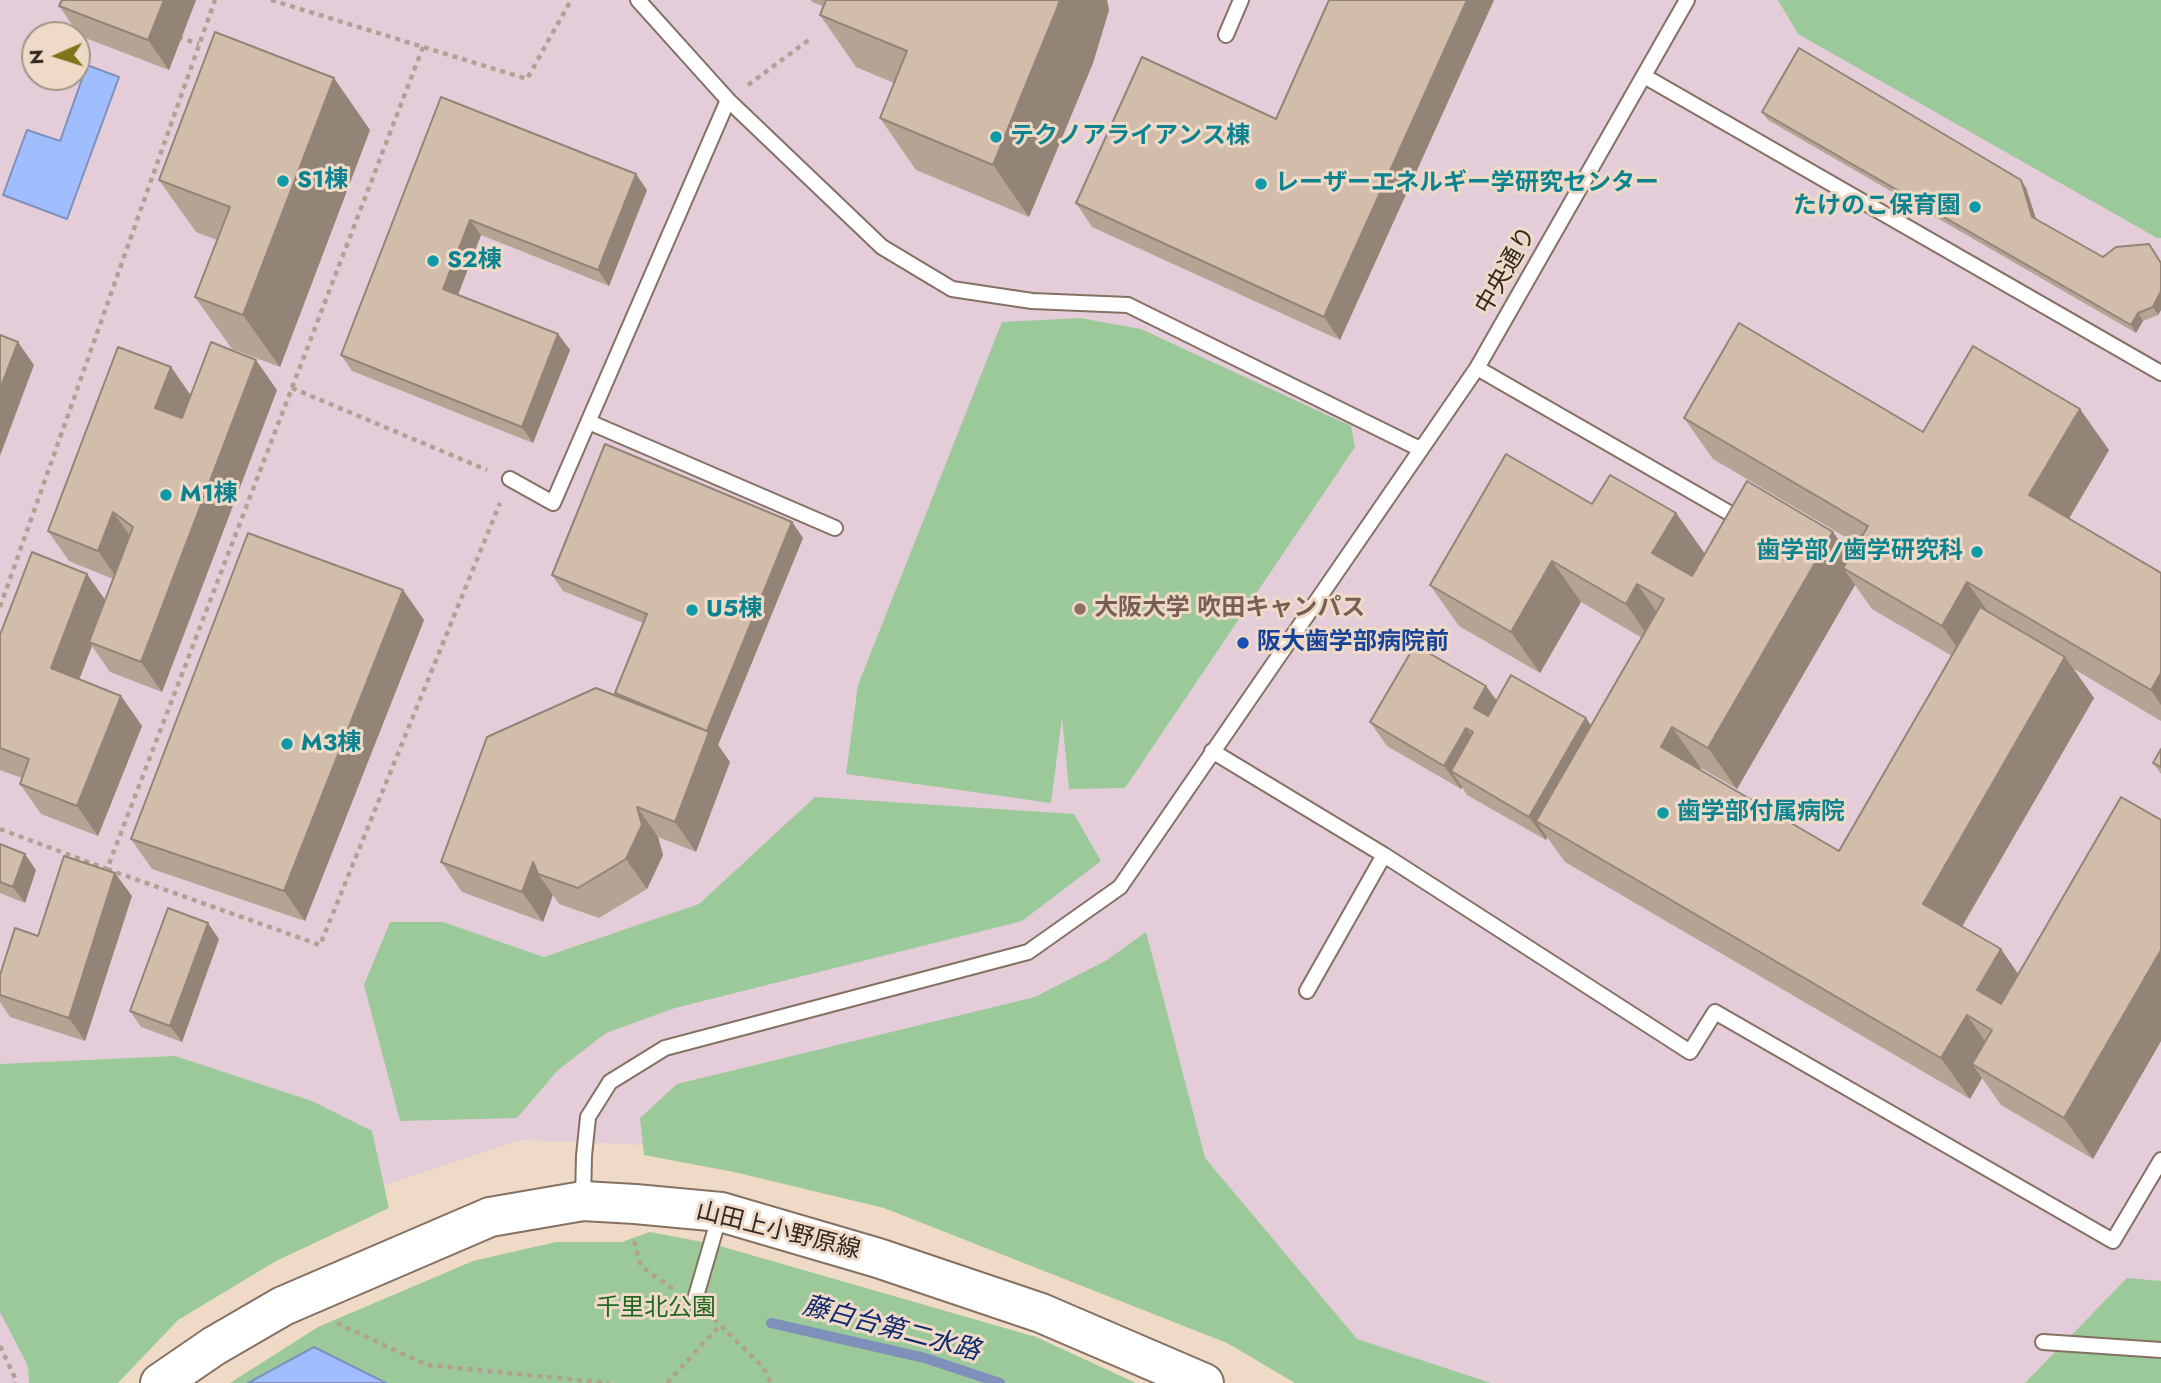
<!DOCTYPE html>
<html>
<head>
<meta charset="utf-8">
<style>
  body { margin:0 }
  #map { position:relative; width:2161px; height:1383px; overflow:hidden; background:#efdac8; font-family:Jost,sans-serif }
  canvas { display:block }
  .north { position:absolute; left:21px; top:21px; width:70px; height:70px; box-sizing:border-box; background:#efdac8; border:2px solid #a39386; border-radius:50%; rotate:267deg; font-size:19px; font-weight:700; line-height:28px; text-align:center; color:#312922 }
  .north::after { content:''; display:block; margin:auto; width:24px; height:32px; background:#7d7518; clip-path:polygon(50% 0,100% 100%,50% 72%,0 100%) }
</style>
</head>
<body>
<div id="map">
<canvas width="2161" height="1383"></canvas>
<div class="north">N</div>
</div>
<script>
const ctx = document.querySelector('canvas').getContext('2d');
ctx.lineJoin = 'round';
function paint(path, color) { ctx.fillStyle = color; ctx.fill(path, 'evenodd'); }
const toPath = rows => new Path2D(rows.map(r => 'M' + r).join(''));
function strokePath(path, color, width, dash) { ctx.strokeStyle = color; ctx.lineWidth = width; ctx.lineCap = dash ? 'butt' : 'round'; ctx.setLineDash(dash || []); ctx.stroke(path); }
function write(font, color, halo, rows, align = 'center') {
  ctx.font = font + ' Jost,"Noto Sans JP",sans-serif'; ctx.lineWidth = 6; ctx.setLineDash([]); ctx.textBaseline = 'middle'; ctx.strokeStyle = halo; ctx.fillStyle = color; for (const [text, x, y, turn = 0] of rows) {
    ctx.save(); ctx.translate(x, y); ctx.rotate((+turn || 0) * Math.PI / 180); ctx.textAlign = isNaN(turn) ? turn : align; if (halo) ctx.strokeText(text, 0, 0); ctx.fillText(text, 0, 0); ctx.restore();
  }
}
const education = toPath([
  [0,0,2161,0,2161,1383,1491,1383,764,1149,520,1140,345,1198,76,1383,0,1383],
  [35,35,77,35,77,77,35,77]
]);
const green = toPath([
  [1778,0,2161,0,2161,238,2157,238,1798,34],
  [1080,318,1141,329,1351,426,1355,447,1125,788,1069,789,1062,717,1051,803,846,774,858,685,1002,322],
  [815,797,1074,814,1101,861,1022,921,675,1008,606,1033,558,1070,517,1118,400,1121,364,985,390,922,443,922,544,957,699,904],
  [1146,932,1205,1158,1357,1339,1491,1383,1295,1383,1227,1343,884,1208,734,1172,644,1155,640,1118,677,1084,1035,997,1107,960],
  [175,1056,312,1101,372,1131,389,1208,276,1261,178,1320,118,1383,29,1383,28,1366,0,1312,0,1064],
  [650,1232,713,1244,1036,1337,1136,1383,230,1383,318,1327,473,1261,556,1242,622,1242],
  [2127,1278,2161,1281,2161,1383,2025,1383]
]);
const water = toPath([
  [87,65,119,77,67,219,3,195,27,130,60,141,87,65],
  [314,1347,386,1383,248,1383,314,1347]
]);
const stream = toPath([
  [771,1323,925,1358,1000,1383]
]);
const path = toPath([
  [271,0,527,79,571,0],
  [178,37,199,44],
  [748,85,810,39],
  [292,388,487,470],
  [0,607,215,0],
  [0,829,107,869,423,47],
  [107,869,320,945,500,503],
  [634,1241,641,1266,673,1289],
  [714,1319,763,1367,771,1383],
  [337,1323,427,1365,609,1383],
  [0,1346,16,1380,15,1383],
  [667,1383,721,1324]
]);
const service = toPath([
  [638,0,728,100,882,247,952,289,1032,301,1128,305,1420,449],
  [1226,35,1241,0],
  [1644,76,2161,373],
  [1477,368,1738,518],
  [589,422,835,528],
  [510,479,553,503,728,100],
  [1212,751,1384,855,1307,991],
  [1384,855,1690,1052,1715,1012,2113,1241,2161,1160],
  [583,1200,584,1156,588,1117,610,1082,665,1048,1028,952,1120,887,1477,368,1687,0],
  [694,1303,720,1214],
  [2043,1342,2161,1350]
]);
const secondary = toPath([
  [160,1383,214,1346,283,1306,490,1217,583,1201,635,1204,721,1212,878,1258,1041,1313,1204,1383]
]);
const wall = toPath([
  [62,0,196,0,169,70,80,36,59,6],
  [811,0,1107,0,1109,10,1093,63,1029,217,916,170,880,118,894,83,856,67,820,15,823,6,812,2],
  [1329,0,1494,0,1340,340,1092,227,1076,203,1276,119],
  [441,97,647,190,609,286,481,235,458,295,558,334,570,350,533,443,352,371,341,355],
  [1762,112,2026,188,2036,219,2103,257,2161,262,2161,310,2158,315,2143,321,2136,333,1768,120],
  [370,130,280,367,232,349,195,297,217,240,196,232,159,180],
  [171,367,190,395,277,390,162,692,110,672,92,646,79,680,121,696,142,726,98,836,41,814,20,784,22,778,0,770,0,635,105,600,113,579,69,561,48,531],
  [1684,418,1923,432,2109,450,2069,519,2161,573,2161,721,2074,669,2094,698,1962,927,2018,974,2161,820,2161,1041,2093,1159,2001,1105,1982,1078,1970,1099,1565,862,1547,837,1546,840,1467,795,1462,787,1461,789,1387,746,1370,722,1497,701,1591,725,1642,638,1581,602,1540,673,1459,626,1430,585,1592,504,1676,513,1705,554,1833,532,1850,557,1857,544,1713,459],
  [1855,585,1872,609,1952,656,1839,851,1700,770,1701,768,1737,789],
  [792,522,803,538,718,745,730,762,696,852,658,837,663,855,647,889,599,918,559,904,553,895,543,922,462,892,441,862,617,696,615,693,643,623,563,591,552,575],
  [403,590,424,620,305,921,152,869,131,839],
  [2161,749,2161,774,2153,763],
  [0,844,36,870,25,903,0,893],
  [132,896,85,1041,10,1017,0,1002,0,975,38,936],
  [219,939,182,1042,141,1027,130,1011]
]);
const shadedWall = toPath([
  [164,0,196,0,169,70,148,40],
  [1060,0,1107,0,1109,10,1093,63,1029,217,993,165],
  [1467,0,1494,0,1340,340,1324,317],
  [334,78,370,130,280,367,243,315],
  [636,174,647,190,609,286,598,270],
  [2021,180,2026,188,2038,225,2032,217],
  [470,220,481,235,454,305,443,289],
  [2161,291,2161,310,2158,315,2153,307],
  [2138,313,2143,321,2136,333,2131,325],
  [558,334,570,350,533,443,522,427],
  [18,342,34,365,0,456,0,389],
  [256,360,277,390,162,692,141,662],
  [171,367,192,397,176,438,155,408],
  [2080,409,2109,450,2058,537,2029,495],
  [113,512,134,542,119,581,98,551],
  [1676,513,1705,554,1681,594,1652,553],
  [792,522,803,538,718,745,730,762,696,852,675,822,707,731],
  [1833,532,1861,573,1843,568,1855,585,1737,789,1708,748],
  [1552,561,1581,602,1540,673,1511,632],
  [87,574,108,604,89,642,92,646,72,698,51,668],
  [1967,582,1996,623,1971,667,1942,626],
  [1637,584,1666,625,1654,645,1626,604],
  [403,590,424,620,305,921,284,891],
  [2065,657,2094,698,1951,945,1923,904],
  [2161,673,2161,705,2151,690],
  [1486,686,1503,709,1490,731,1474,708],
  [121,696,142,726,98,836,77,806],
  [1586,718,1602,741,1536,821,1547,837,1546,840,1529,817],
  [1672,727,1701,768,1690,788,1661,747],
  [1466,728,1483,751,1451,771,1462,787,1461,789,1444,766],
  [637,807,658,837,663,855,647,889,626,859],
  [25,854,36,870,25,903,13,887],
  [533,862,538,874,553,895,543,922,522,892],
  [115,873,132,896,85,1041,69,1018],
  [208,923,219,939,182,1042,170,1026],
  [2001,949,2030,991,2006,1031,1977,990],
  [2161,950,2161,1041,2093,1159,2064,1118],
  [1967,1015,1995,1056,1972,1064,1982,1078,1970,1099,1941,1058]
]);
const building = toPath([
  [62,0,164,0,148,40,59,6,62,0],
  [826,0,1060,0,1056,11,993,165,880,118,907,51,820,15,826,0],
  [1329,0,1467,0,1324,317,1076,203,1142,57,1276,119,1329,0],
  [215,32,334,78,243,315,195,297,230,207,159,180,215,32],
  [1799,48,2021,180,2032,217,2103,257,2116,247,2149,244,2161,263,2161,291,2153,307,2138,313,2131,325,1762,112,1799,48],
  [441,97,636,174,598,270,470,220,443,289,558,334,522,427,341,355,441,97],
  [1739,323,1923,432,1973,346,2080,409,2029,495,2161,573,2161,673,2151,690,1967,582,1942,626,1843,568,1868,526,1684,418,1739,323],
  [0,335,18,342,0,389,0,335],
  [211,342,256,360,141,662,89,642,133,527,113,512,98,551,48,531,118,347,171,367,155,408,182,418,211,342],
  [605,444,792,522,707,731,615,693,647,614,552,575,605,444],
  [1506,454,1592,504,1610,475,1676,513,1652,553,1692,576,1747,481,1833,532,1708,748,1672,727,1661,747,1839,851,1980,607,2065,657,1923,904,2001,949,1977,990,2001,1004,2121,797,2161,820,2161,950,2064,1118,1972,1064,1992,1030,1967,1015,1941,1058,1536,821,1664,599,1637,584,1626,604,1552,561,1511,632,1430,585,1506,454],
  [248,533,403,590,284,891,131,839,248,533],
  [32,552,87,574,51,668,121,696,77,806,20,784,29,759,0,748,0,635,32,552],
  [1415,645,1486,686,1474,708,1488,716,1511,675,1586,718,1529,817,1451,771,1473,732,1466,728,1444,766,1370,722,1415,645],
  [596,688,709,732,675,822,637,807,642,825,626,859,578,888,538,874,533,862,522,892,441,862,487,737,596,688],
  [2161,749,2161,767,2153,763,2161,749],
  [0,844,25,854,13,887,0,882,0,844],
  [64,856,115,873,69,1018,0,995,0,975,15,928,38,936,64,856],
  [168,908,208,923,170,1026,130,1011,168,908]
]);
const markers = [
  [996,137,7,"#0f9aa8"],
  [283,181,7,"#0f9aa8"],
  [1261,184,7,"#0f9aa8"],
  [1975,207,7,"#0f9aa8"],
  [433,261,7,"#0f9aa8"],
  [166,495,7,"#0f9aa8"],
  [1977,552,7,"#0f9aa8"],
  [1080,609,7,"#8d6e63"],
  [692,610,7,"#0f9aa8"],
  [1243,643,7,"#1a4fb4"],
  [287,744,7,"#0f9aa8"],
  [1663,813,7,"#0f9aa8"]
];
const cultureNames = [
  ["テクノアライアンス棟",1010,137],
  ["S1棟",297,181],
  ["レーザーエネルギー学研究センター",1275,184],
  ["たけのこ保育園",1961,207,"right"],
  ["S2棟",447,261],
  ["M1棟",180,495],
  ["歯学部/歯学研究科",1963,552,"right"],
  ["U5棟",706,610],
  ["M3棟",301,744],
  ["歯学部付属病院",1677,813]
];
const streetNames = [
  ["中央通り",1507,271,-60],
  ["山田上小野原線",778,1232,14]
];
const educationNames = [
  ["大阪大学 吹田キャンパス",1094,609]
];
const transitNames = [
  ["阪大歯学部病院前",1257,643]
];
const parkNames = [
  ["千里北公園",656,1309]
];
const waterNames = [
  ["藤白台第二水路",891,1330,15]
];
paint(education, '#e4cdd9');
paint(green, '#9cc99a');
paint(water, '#a0befd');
strokePath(water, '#7f91bb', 2);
strokePath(stream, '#7f91bb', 10);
strokePath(service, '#847161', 18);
strokePath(secondary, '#847161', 42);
strokePath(path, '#b2a193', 4.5, [5, 5]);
strokePath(service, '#fff', 14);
strokePath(secondary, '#fff', 38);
paint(wall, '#b5a393');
paint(shadedWall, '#938478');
paint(building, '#d2bdab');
strokePath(building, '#938478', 2);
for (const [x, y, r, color] of markers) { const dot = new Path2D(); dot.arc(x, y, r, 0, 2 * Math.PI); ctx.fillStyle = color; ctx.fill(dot); strokePath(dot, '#efdac8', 2.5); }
write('bold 24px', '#0d838f', '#efdac8', cultureNames, 'left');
write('24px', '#312922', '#efdac8', streetNames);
write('bold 24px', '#785e54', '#efdac8', educationNames, 'left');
write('bold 24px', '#164399', '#efdac8', transitNames, 'left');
write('24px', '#206822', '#efdac8', parkNames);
write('italic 26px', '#0f296f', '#efdac8', waterNames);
</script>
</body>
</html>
